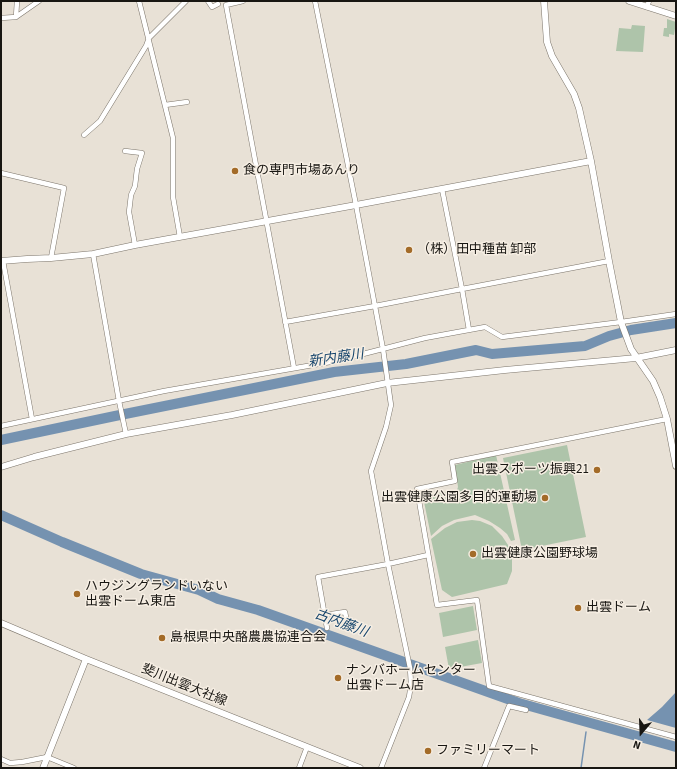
<!DOCTYPE html>
<html>
<head>
<meta charset="utf-8">
<style>
  body { margin:0 }
  #map { position:relative; width:677px; height:769px; overflow:hidden; background:#e8e1d6; font-family:"Source Sans 3",sans-serif }
  canvas { display:block }
  .frame { position:absolute; inset:0; border:2px solid #181612; pointer-events:none }
  .north { position:absolute; left:621px; top:713px; width:40px; height:40px; -webkit-text-stroke:3px #f6eee3; paint-order:stroke; rotate:199deg; font-size:11px; font-weight:700; line-height:16px; text-align:center; color:#181612 }
  .north::after { content:''; display:block; margin:auto; width:14px; height:18px; background:#181612; clip-path:polygon(50% 0,100% 100%,50% 72%,0 100%) }
</style>
</head>
<body>
<div id="map">
<canvas width="677" height="769"></canvas>
<div class="frame"></div>
<div class="north">N</div>
</div>
<script>
const ctx = document.querySelector('canvas').getContext('2d');
ctx.lineJoin = 'round';
function paint(path, color) { ctx.fillStyle = color; ctx.fill(path, 'evenodd'); }
const toPath = rows => new Path2D(rows.map(r => 'M' + r).join(''));
function strokePath(path, color, width, dash) { ctx.strokeStyle = color; ctx.lineWidth = width; ctx.lineCap = dash ? 'butt' : 'round'; ctx.setLineDash(dash || []); ctx.stroke(path); }
function write(font, color, halo, rows, align = 'center') {
  ctx.font = font + ' "Source Sans 3","Noto Sans JP",sans-serif'; ctx.lineWidth = 3; ctx.setLineDash([]); ctx.textBaseline = 'middle'; ctx.strokeStyle = halo; ctx.fillStyle = color; for (const [text, x, y, turn = 0] of rows) {
    ctx.save(); ctx.translate(x, y); ctx.rotate((+turn || 0) * Math.PI / 180); ctx.textAlign = isNaN(turn) ? turn : align; if (halo) ctx.strokeText(text, 0, 0); ctx.fillText(text, 0, 0); ctx.restore();
  }
}
const green = toPath([
  [667,19,676,22,674,35,669,34,669,37,663,36,664,28,667,28],
  [632,25,645,26,643,52,616,51,619,28,631,29],
  [567,445,586,537,522,550,503,458],
  [496,455,515,540,511,541,507,534,500,528,489,521,475,515,454,520,442,526,431,536,423,497,424,495,457,490,458,487,455,465],
  [472,520,480,521,492,526,502,536,510,548,512,560,512,571,507,584,452,597,442,590,431,539,445,528,457,522],
  [473,606,477,630,443,637,439,613],
  [478,640,482,663,449,669,445,647]
]);
const water = toPath([
  [676,692,676,728,647,720,662,707]
]);
const stream = toPath([
  [581,768,586,732]
]);
const river = toPath([
  [1,440,115,416,334,372,406,364,476,350,492,354,585,346,609,336,631,330,676,323],
  [1,515,62,542,141,574,199,590,218,599,258,610,519,703,676,747]
]);
const street = toPath([
  [139,1,173,138,173,197,180,237],
  [208,1,212,7,218,4],
  [243,1,226,5,294,368],
  [315,1,356,205,383,349,391,405,386,427,371,471,388,564,410,668,411,684,409,697,381,768],
  [647,7,649,1],
  [16,17,17,1],
  [1,18,16,17,39,1],
  [165,105,187,102],
  [84,135,100,121,146,46,149,38,186,1],
  [125,151,142,153,137,169,135,186,131,195,129,212,135,245],
  [1,173,64,188,51,258],
  [442,189,462,289,469,330],
  [93,254,119,401,126,434],
  [3,261,32,419],
  [285,322,375,306,462,289,609,261],
  [667,419,452,462,455,481,417,489,437,605,477,600,489,686,676,737],
  [1,426,164,391,336,361,425,338,485,327,502,337,621,322,676,314],
  [325,615,345,612,348,626],
  [327,628,318,577,388,564,428,555],
  [1,759,10,763,22,762,47,757,74,768],
  [299,768,307,747],
  [484,768,509,706,526,710]
]);
const secondary = toPath([
  [544,1,547,42,552,56,574,94,579,108,591,161,609,261,621,322,631,349,653,381,660,397,667,419,676,466],
  [629,1,676,16],
  [1,261,27,259,51,258,93,254,135,245,356,205,591,161],
  [1,467,34,457,126,434,232,415,387,383,505,370,636,358,676,350],
  [1,623,86,659,360,768],
  [43,768,86,659]
]);
const markers = [
  [235,171,4,"#a36b28"],
  [409,250,4,"#a36b28"],
  [597,470,4,"#a36b28"],
  [545,498,4,"#a36b28"],
  [473,554,4,"#a36b28"],
  [77,594,4,"#a36b28"],
  [578,608,4,"#a36b28"],
  [162,638,4,"#a36b28"],
  [338,678,4,"#a36b28"],
  [428,751,4,"#a36b28"]
];
const poiNames = [
  ["食の専門市場あんり",243,171],
  ["（株）田中種苗 卸部",417,250],
  ["出雲スポーツ振興21",589,470,"right"],
  ["出雲健康公園多目的運動場",537,498,"right"],
  ["出雲健康公園野球場",481,554],
  ["ハウジングランドいない",85,587],
  ["出雲ドーム東店",85,602],
  ["出雲ドーム",586,608],
  ["島根県中央酪農農協連合会",170,638],
  ["ナンバホームセンター",346,671],
  ["出雲ドーム店",346,686],
  ["ファミリーマート",436,751]
];
const streetNames = [
  ["斐川出雲大社線",184,686,22]
];
const waterNames = [
  ["新内藤川",336,359,-8],
  ["古内藤川",341,624,20]
];
paint(green, '#aec4aa');
paint(water, '#7592b0');
strokePath(stream, '#7592b0', 1.5);
strokePath(river, '#7592b0', 10);
strokePath(street, '#7c756b', 5.5);
strokePath(secondary, '#7c756b', 7);
strokePath(street, '#fff', 4.5);
strokePath(secondary, '#fff', 6);
for (const [x, y, r, color] of markers) { const dot = new Path2D(); dot.arc(x, y, r, 0, 2 * Math.PI); ctx.fillStyle = color; ctx.fill(dot); strokePath(dot, '#f6eee3', 1.5); }
write('13px', '#181612', '#f6eee3', poiNames, 'left');
write('13px', '#181612', '#f6eee3', streetNames);
write('italic 14px', '#15446c', '#f6eee3', waterNames);
</script>
</body>
</html>
